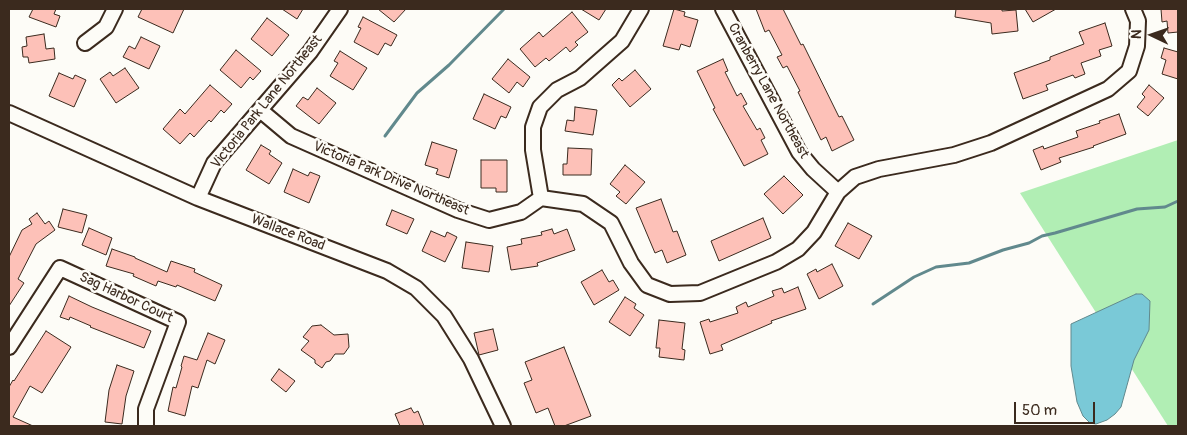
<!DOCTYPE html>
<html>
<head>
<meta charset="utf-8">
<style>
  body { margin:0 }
  #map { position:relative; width:1187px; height:435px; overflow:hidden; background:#fdfcf7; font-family:Pangolin,sans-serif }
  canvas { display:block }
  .frame { position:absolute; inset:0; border:10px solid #3b2a1e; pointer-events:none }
  .north { position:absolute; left:1127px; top:10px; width:50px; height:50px; -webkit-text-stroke:4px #fdfcf7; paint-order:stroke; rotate:273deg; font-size:14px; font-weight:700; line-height:20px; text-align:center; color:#3b2a1e }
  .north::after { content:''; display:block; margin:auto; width:18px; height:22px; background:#3b2a1e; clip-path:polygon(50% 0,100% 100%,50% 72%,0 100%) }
  .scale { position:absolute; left:1014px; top:402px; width:81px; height:22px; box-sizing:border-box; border:2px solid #3b2a1e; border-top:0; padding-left:6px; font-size:15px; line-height:18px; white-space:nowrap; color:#3b2a1e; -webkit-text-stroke:4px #fdfcf7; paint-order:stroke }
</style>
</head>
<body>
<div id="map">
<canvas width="1187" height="435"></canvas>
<div class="frame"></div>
<div class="north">N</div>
<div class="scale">50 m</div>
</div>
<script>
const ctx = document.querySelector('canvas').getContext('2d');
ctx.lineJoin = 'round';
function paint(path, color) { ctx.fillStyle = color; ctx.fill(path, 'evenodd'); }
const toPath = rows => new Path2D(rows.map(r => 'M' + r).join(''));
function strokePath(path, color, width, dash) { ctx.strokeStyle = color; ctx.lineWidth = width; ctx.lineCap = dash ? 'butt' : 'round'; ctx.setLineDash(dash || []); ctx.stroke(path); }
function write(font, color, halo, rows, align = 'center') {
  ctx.font = font + ' Pangolin,sans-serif'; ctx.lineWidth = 5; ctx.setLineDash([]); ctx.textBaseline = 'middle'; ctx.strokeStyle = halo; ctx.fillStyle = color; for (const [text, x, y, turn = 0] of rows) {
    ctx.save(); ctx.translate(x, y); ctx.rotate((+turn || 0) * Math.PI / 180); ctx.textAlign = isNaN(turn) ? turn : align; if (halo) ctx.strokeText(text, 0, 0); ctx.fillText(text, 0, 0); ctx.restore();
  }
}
const green = toPath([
  [1178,140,1178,426,1168,426,1020,193]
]);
const water = toPath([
  [1136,294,1142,294,1150,301,1149,330,1134,360,1121,407,1115,414,1107,420,1096,424,1090,423,1083,416,1077,402,1071,366,1071,324,1136,294]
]);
const stream = toPath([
  [385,136,417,93,449,65,504,9],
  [873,304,914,277,936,267,969,263,1003,250,1029,243,1042,236,1055,233,1137,209,1165,207,1178,201]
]);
const building = toPath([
  [33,9,56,9,54,14,60,16,56,27,29,17,33,9],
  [142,9,184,9,173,33,138,17,142,9],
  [282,9,303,9,297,19,282,9],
  [378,9,406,9,394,22,378,9],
  [581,9,606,9,599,20,581,9],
  [674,9,685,12,684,16,698,20,690,47,681,44,679,50,663,46,674,9],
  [756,9,783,9,801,45,803,44,839,117,842,116,854,140,832,151,826,137,821,140,798,92,800,91,787,66,783,68,777,57,782,55,769,30,765,32,756,9],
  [956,9,1002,9,1002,11,1016,10,1018,31,992,34,991,23,955,17,956,9],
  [1025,9,1056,9,1033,22,1025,9],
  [1161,9,1178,9,1178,32,1168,33,1167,21,1162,22,1161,9],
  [572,12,588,32,575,42,578,45,570,52,566,47,549,61,546,58,535,67,520,49,539,32,543,37,572,12],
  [363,17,397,35,391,46,385,43,378,55,354,42,361,28,358,27,363,17],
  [267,18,289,35,272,56,251,39,267,18],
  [1105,23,1112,46,1099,50,1101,56,1081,63,1085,74,1075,78,1073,75,1046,85,1048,90,1023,99,1014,73,1050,60,1050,57,1084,44,1079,32,1105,23],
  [44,34,46,49,54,48,55,59,29,63,28,57,23,57,22,47,27,46,26,37,44,34],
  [141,37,160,46,149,69,123,57,129,46,135,49,141,37],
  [1164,48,1178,52,1178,79,1162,74,1166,60,1161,58,1164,48],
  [236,50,261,71,253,80,250,77,241,88,220,70,236,50],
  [340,51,367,68,353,90,330,76,338,63,334,61,340,51],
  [508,59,530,77,523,87,517,82,509,93,492,79,508,59],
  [723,59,728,71,725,72,737,96,741,93,747,104,743,106,757,130,760,128,765,138,761,140,768,154,744,166,713,109,715,108,697,71,723,59],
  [125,68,139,88,116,103,100,79,110,72,113,76,125,68],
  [635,70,651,89,630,107,612,85,619,78,622,81,635,70],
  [59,73,73,79,75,75,86,80,74,107,49,96,59,73],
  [210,85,232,104,224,113,221,110,211,122,209,120,194,137,190,133,180,144,163,129,180,109,185,114,210,85],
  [1149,85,1164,98,1148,116,1137,107,1145,97,1142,94,1149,85],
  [317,88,336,103,319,124,296,106,303,97,308,100,317,88],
  [484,94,511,107,506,118,501,116,495,129,473,119,484,94],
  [575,107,597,110,593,135,565,131,567,120,574,121,575,107],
  [1119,114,1126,134,1093,146,1094,147,1059,158,1061,162,1041,170,1033,150,1043,146,1044,149,1078,137,1076,131,1100,123,1099,121,1119,114],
  [432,142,457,150,449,178,436,174,438,169,425,165,432,142],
  [261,145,271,151,269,154,282,163,269,184,246,170,261,145],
  [568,148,592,149,591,175,563,175,563,164,567,164,568,148],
  [481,160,507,160,507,192,496,192,496,188,481,188,481,160],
  [625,165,645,182,626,204,616,196,620,192,610,184,625,165],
  [293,169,308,176,310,172,320,176,309,203,284,192,293,169],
  [784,176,803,195,783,214,764,194,784,176],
  [661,199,673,232,677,231,686,255,667,263,662,250,655,253,636,208,661,199],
  [63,209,87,215,82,233,58,227,63,209],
  [392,210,414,219,407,234,386,225,392,210],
  [37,213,45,224,49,221,55,230,36,244,18,279,24,283,9,306,9,257,22,230,32,224,29,219,37,213],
  [763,218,771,238,719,261,711,241,763,218],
  [848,223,872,236,859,259,835,246,848,223],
  [89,228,112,238,106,255,82,245,89,228],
  [552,229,554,234,567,229,575,250,537,263,538,266,511,270,507,247,522,244,521,239,542,235,541,232,552,229],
  [431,231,445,237,447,232,457,237,445,262,422,251,431,231],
  [466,242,493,246,489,272,462,268,466,242],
  [112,249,135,257,135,258,167,272,171,261,195,269,194,272,222,285,215,301,177,285,176,287,158,281,156,286,133,276,134,274,106,266,112,249],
  [832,264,843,286,819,299,807,274,816,269,817,272,832,264],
  [602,270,609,282,613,280,619,290,594,305,581,282,602,270],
  [798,287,806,309,771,321,772,323,721,345,723,350,710,354,700,322,709,319,710,322,738,313,736,307,746,302,748,307,774,296,772,291,782,288,784,293,798,287],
  [69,296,92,307,151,331,144,348,90,327,91,326,70,317,69,320,60,317,69,296],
  [625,297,636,304,634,308,644,315,630,336,609,322,625,297],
  [659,320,685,323,682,349,685,350,684,360,659,357,660,348,656,348,659,320],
  [321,325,334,335,348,334,349,347,344,354,335,354,330,361,326,362,322,368,315,363,315,360,301,350,309,341,303,337,312,326,321,325],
  [493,329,498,350,479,355,474,333,493,329],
  [46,331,71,347,42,393,30,386,13,417,33,426,9,426,9,387,13,380,14,381,46,331],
  [208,333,225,340,215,364,207,360,198,388,192,386,185,416,168,411,173,387,176,388,182,367,181,366,184,356,197,360,208,333],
  [564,347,591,416,564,426,555,426,548,408,536,413,524,383,532,380,525,362,564,347],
  [117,365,134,371,126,396,122,424,105,422,109,390,117,365],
  [279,369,295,381,286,392,271,380,279,369],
  [411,408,414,413,418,411,424,426,400,426,395,414,411,408]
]);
const minor = toPath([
  [723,9,799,152,813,169,838,192],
  [85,43,106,27,115,9],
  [260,110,291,136,458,210,489,220,521,212,541,198,583,204,611,223,631,263,647,285,670,294,700,293,776,262,798,249,814,232,838,192,855,177,879,169,954,155,991,143,1108,89,1129,71,1137,46,1138,21,1133,9],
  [9,113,198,198,387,271,416,288,444,316,471,359,503,426],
  [198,198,214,163,310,52,340,9],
  [541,198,533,150,533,127,540,107,557,90,580,78,622,41,641,9],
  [9,347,60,268,178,322,146,409,146,426]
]);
const streetNames = [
  ["Cranberry Lane Northeast",768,91,61],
  ["Victoria Park Lane Northeast",267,102,-51],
  ["Victoria Park Drive Northeast",391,179,23],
  ["Wallace Road",288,233,21],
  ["Sag Harbor Court",126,298,25]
];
paint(green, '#b1eeb4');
paint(water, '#7ac9d7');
strokePath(water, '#61898d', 1);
strokePath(stream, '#61898d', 3);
paint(building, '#fdc1b8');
strokePath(building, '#3b2a1e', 1);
strokePath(minor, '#3b2a1e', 18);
strokePath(minor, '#fdfcf7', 14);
write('14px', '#3b2a1e', '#fdfcf7', streetNames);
</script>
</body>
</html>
